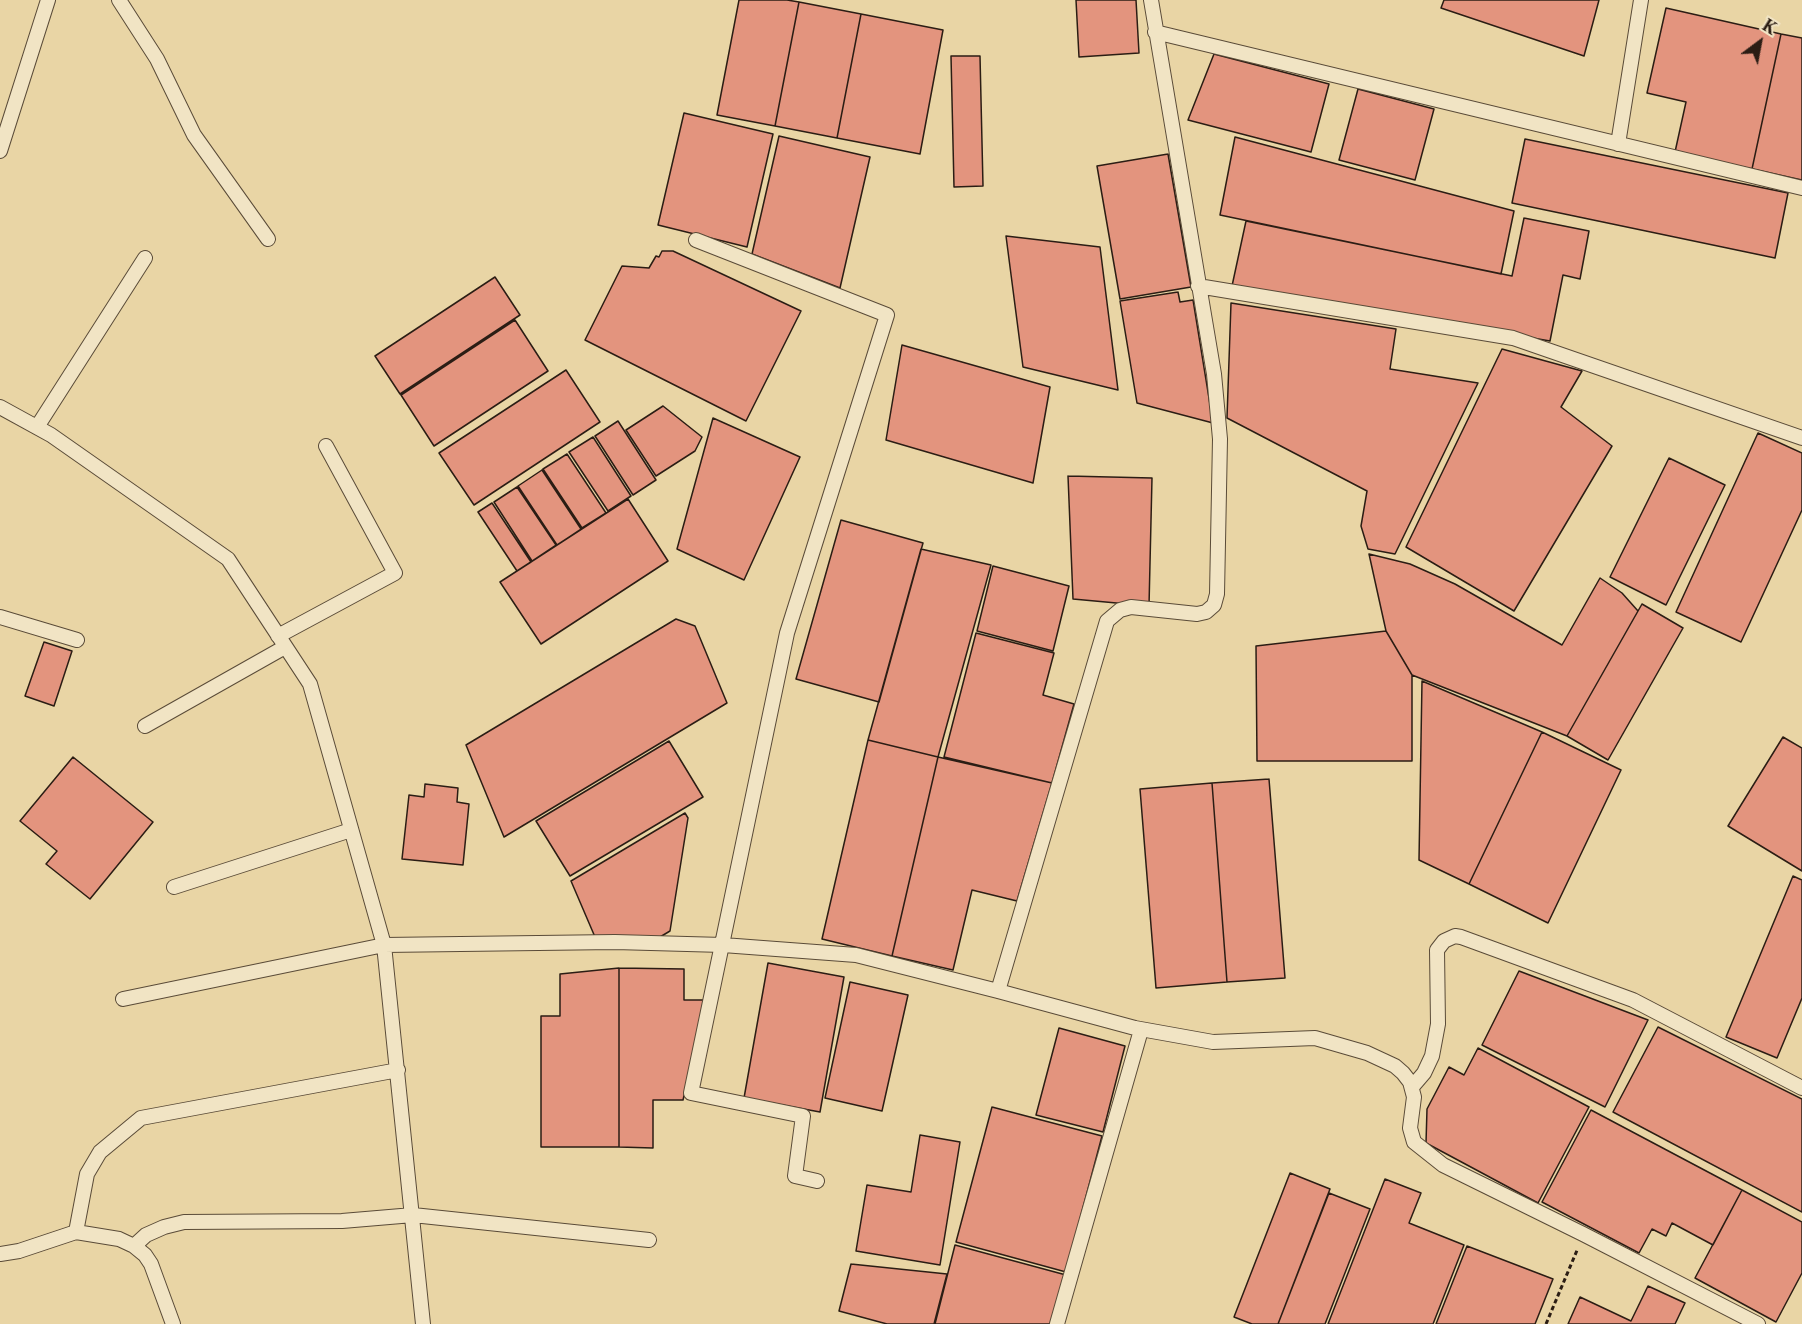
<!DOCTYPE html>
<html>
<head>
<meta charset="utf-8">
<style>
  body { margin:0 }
  #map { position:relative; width:1802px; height:1324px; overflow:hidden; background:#e9d5a5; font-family:"Libre Caslon Text",serif }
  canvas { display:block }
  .north { position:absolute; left:1730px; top:12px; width:60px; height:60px; -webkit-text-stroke:4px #f1e4c4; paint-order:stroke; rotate:32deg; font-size:16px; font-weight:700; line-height:24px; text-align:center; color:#2b1d14 }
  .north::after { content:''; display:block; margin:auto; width:21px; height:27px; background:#2b1d14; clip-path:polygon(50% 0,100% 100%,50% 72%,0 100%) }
</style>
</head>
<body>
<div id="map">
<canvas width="1802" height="1324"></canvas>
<div class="north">K</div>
</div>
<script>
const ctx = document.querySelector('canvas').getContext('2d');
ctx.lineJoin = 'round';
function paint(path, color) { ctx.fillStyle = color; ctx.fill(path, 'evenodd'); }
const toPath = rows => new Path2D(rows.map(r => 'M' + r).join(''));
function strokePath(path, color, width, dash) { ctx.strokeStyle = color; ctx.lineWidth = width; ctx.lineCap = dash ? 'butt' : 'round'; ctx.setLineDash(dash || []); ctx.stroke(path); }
const building = toPath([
  [739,0,787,0,799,2,775,126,717,115,739,0],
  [1076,0,1136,0,1139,53,1079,57,1076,0],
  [1444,0,1599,0,1584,56,1441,8,1444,0],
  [799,2,861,14,837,138,775,126,799,2],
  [1666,8,1781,34,1752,169,1675,152,1686,102,1647,93,1666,8],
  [861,14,943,30,920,154,837,138,861,14],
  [1781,34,1802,38,1802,180,1752,169,1781,34],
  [1214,54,1329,84,1311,152,1188,120,1214,54],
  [951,56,980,56,983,186,954,187,951,56],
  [1358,89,1434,109,1415,180,1339,160,1358,89],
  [684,113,773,134,747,247,658,225,684,113],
  [779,136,870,157,840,288,752,254,779,136],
  [1235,137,1514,211,1501,274,1220,215,1235,137],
  [1525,139,1788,193,1775,258,1512,203,1525,139],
  [1168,154,1191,287,1120,299,1097,166,1168,154],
  [1524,218,1589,231,1580,279,1563,275,1550,341,1232,286,1246,221,1512,276,1524,218],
  [1006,236,1100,247,1118,390,1023,367,1006,236],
  [662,251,673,251,801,311,746,421,585,340,622,266,649,268,656,256,659,257,662,251],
  [495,277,520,315,400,394,375,356,495,277],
  [1178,292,1180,302,1193,300,1213,423,1137,403,1120,301,1178,292],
  [1231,303,1396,329,1390,369,1478,383,1395,554,1368,549,1361,526,1367,491,1227,418,1231,303],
  [515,320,548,371,434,446,401,395,515,320],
  [902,345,1050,387,1033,483,886,440,902,345],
  [1502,349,1582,371,1561,407,1612,446,1514,611,1406,547,1502,349],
  [566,370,600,422,474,505,439,453,566,370],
  [663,406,702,437,695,451,656,476,626,430,663,406],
  [713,418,800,457,744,580,677,549,713,418],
  [618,421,656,480,633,495,595,436,618,421],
  [1758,433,1802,453,1802,510,1741,642,1676,612,1758,433],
  [593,437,631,496,608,511,569,452,593,437],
  [567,454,606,513,582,528,543,469,567,454],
  [1669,458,1725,485,1666,605,1610,577,1669,458],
  [542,470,581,529,557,545,518,486,542,470],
  [1068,476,1152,478,1149,606,1073,599,1068,476],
  [517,487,556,545,532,561,494,502,517,487],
  [628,499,668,561,541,644,500,582,628,499],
  [492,503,531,562,517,571,478,512,492,503],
  [841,520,923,543,879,702,796,679,841,520],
  [921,549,991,565,938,757,868,740,921,549],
  [1369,554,1410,564,1455,584,1562,645,1600,578,1622,593,1638,611,1567,736,1412,675,1386,631,1369,554],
  [993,566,1069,586,1053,651,977,631,993,566],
  [1642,604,1683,628,1608,760,1567,736,1642,604],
  [676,619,695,626,727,703,504,837,466,745,676,619],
  [1386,631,1412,675,1412,761,1257,761,1256,646,1386,631],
  [976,633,1054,653,1043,695,1074,704,1052,783,944,757,976,633],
  [44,642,72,651,54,706,25,696,44,642],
  [1422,681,1542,732,1469,884,1419,860,1422,681],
  [1542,732,1621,770,1548,923,1469,884,1542,732],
  [1783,737,1802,748,1802,871,1728,826,1783,737],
  [868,740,938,757,892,956,822,939,868,740],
  [669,741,703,797,570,876,536,821,669,741],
  [73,757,153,822,90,899,46,864,57,851,20,821,73,757],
  [938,757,1052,783,1017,901,972,890,953,970,892,956,938,757],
  [1269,779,1285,978,1227,982,1212,783,1269,779],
  [1212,783,1227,982,1156,988,1140,789,1212,783],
  [425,784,458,788,457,802,469,804,463,865,402,859,409,795,424,797,425,784],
  [685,813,688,818,670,931,660,937,595,937,571,881,685,813],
  [1793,876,1802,880,1802,998,1777,1058,1726,1037,1793,876],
  [768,963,844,977,820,1112,744,1098,768,963],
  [619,968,619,1147,541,1147,541,1016,560,1016,560,974,619,968],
  [619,968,684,969,684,1000,707,1000,683,1100,653,1100,653,1148,619,1147,619,968],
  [1519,971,1648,1020,1605,1107,1482,1045,1519,971],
  [850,982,908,995,882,1111,825,1098,850,982],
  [1658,1027,1802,1099,1802,1212,1613,1112,1658,1027],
  [1059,1028,1125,1046,1103,1132,1036,1115,1059,1028],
  [1478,1048,1589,1107,1538,1203,1426,1143,1427,1109,1449,1067,1464,1075,1478,1048],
  [992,1107,1102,1136,1066,1272,956,1242,992,1107],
  [1591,1110,1742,1190,1713,1245,1672,1223,1666,1236,1652,1229,1639,1253,1542,1202,1591,1110],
  [920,1135,960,1142,940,1265,856,1251,867,1185,911,1192,920,1135],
  [1290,1173,1330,1189,1278,1324,1252,1324,1234,1317,1290,1173],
  [1385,1179,1421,1193,1409,1223,1464,1245,1433,1324,1328,1324,1385,1179],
  [1742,1190,1802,1222,1802,1273,1776,1322,1695,1278,1742,1190],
  [1329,1193,1370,1209,1325,1324,1278,1324,1329,1193],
  [955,1245,1066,1275,1053,1324,935,1324,955,1245],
  [1467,1246,1553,1279,1535,1324,1436,1324,1467,1246],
  [851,1264,947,1274,934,1324,887,1324,839,1311,851,1264],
  [1648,1286,1685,1303,1675,1324,1568,1324,1580,1297,1631,1321,1648,1286]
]);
const path = toPath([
  [1546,1324,1578,1248]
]);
const street = toPath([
  [119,0,157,59,194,135,268,239],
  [1155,32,1802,188],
  [1618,144,1641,0],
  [0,151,48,0],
  [696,240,887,315,787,633,691,1093,803,1116,795,1176,817,1181],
  [1198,286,1513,338,1802,438],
  [0,407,51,435,228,559,310,684,384,945,423,1324],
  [37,427,145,258],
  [0,617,77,640],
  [278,636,395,573,326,446],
  [145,726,285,647],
  [174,887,351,830],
  [998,991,1107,621,1120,610,1131,607,1197,614,1206,612,1214,605,1217,594,1220,439,1214,374,1151,0],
  [123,999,384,945,615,942,723,945,856,955,998,991,1135,1028,1213,1042,1315,1038,1367,1053,1395,1066,1403,1073,1410,1082,1414,1097,1410,1128,1414,1142,1443,1165,1583,1234,1758,1324],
  [1412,1087,1424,1073,1432,1056,1438,1024,1437,950,1444,941,1455,936,1461,937,1633,1000,1802,1088],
  [76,1232,119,1239,134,1246,145,1255,151,1264,173,1324],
  [134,1246,146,1235,164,1227,184,1222,342,1221,413,1215,649,1240],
  [0,1254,19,1251,76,1232,87,1174,100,1152,141,1118,398,1070],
  [1057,1324,1141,1030]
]);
paint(building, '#e3947e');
strokePath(building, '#2b1d14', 1.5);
strokePath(street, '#5a4b38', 16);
strokePath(path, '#2b1d14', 3, [4.5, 3]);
strokePath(street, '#f1e4c4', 14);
</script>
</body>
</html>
